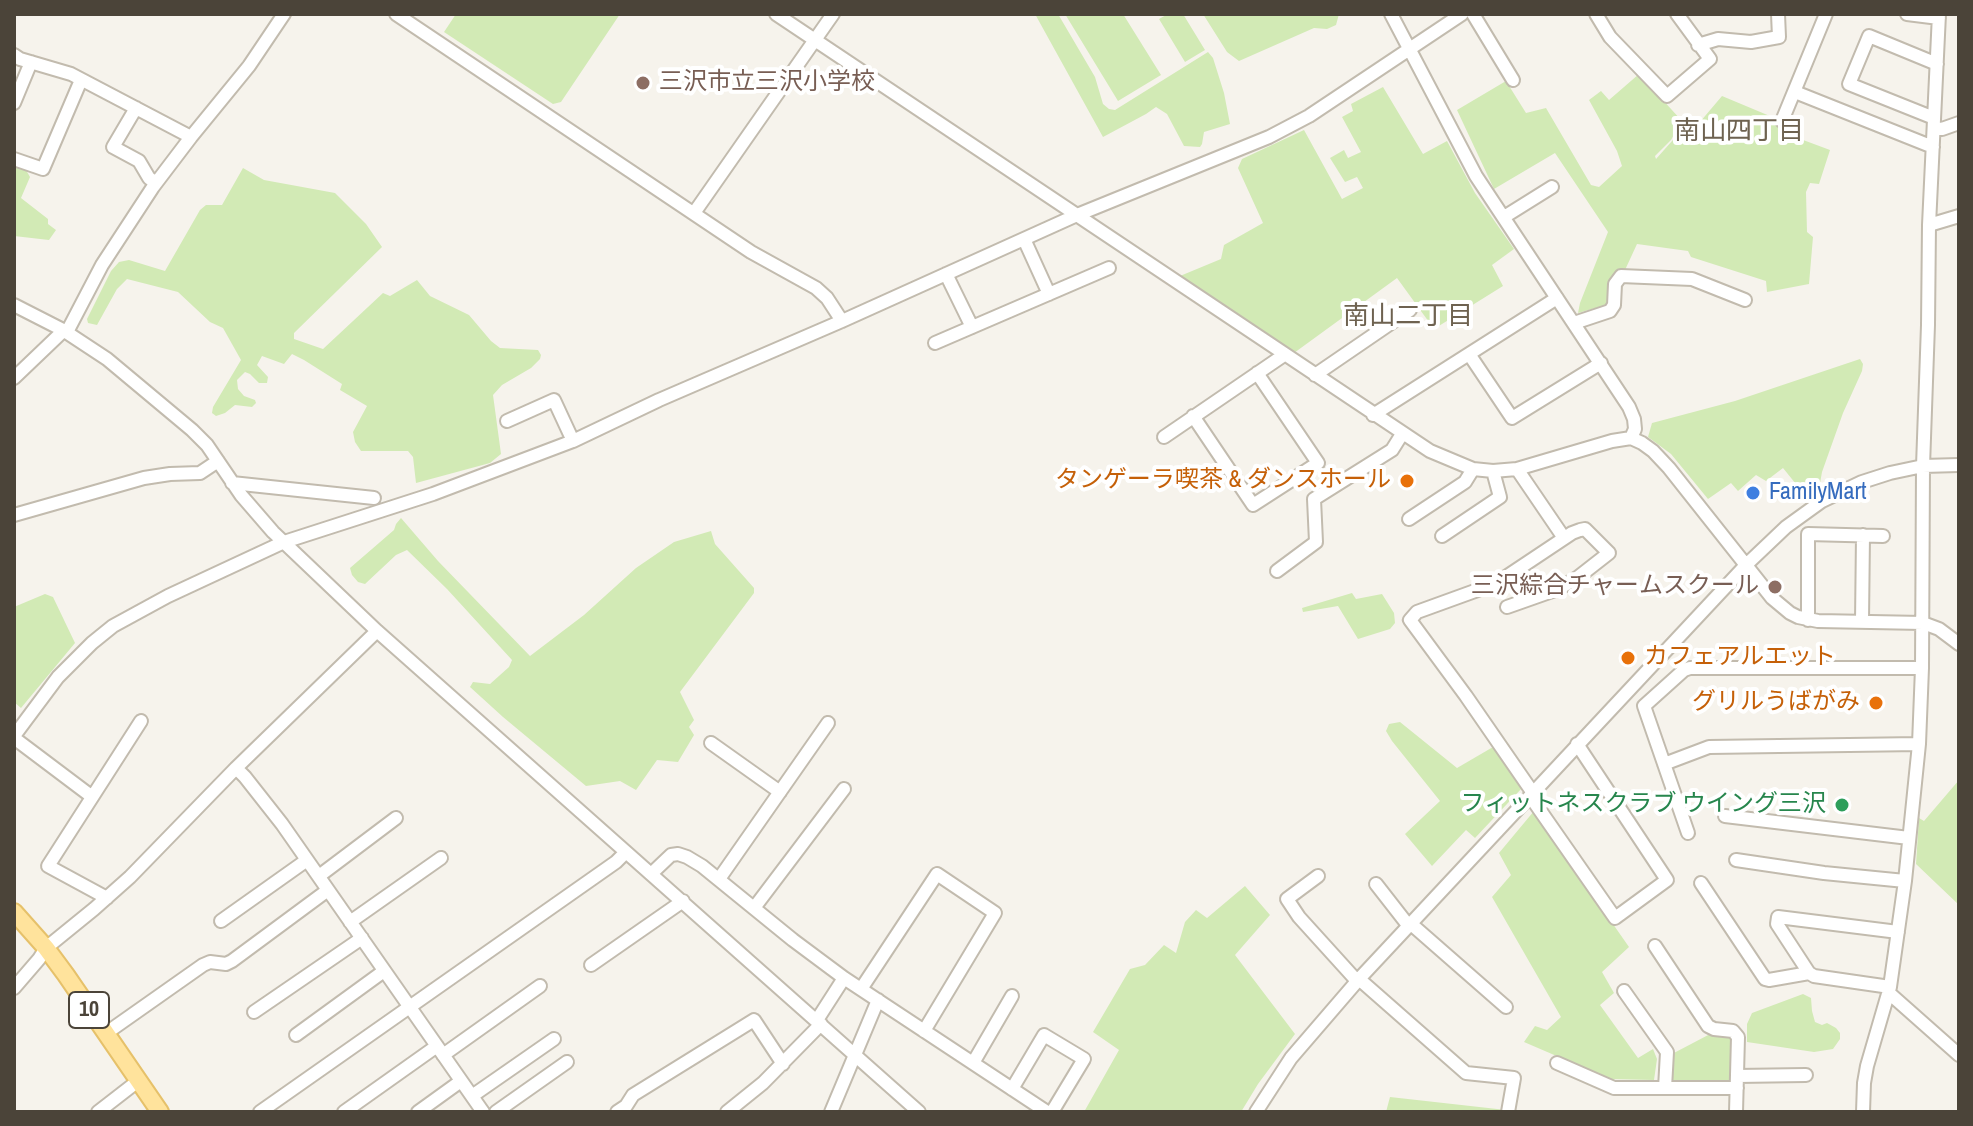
<!DOCTYPE html>
<html>
<head>
<meta charset="utf-8">
<style>
  body { margin:0 }
  #map { position:relative; width:1973px; height:1126px; overflow:hidden; background:#f6f3ec; font-family:"Archivo Narrow",sans-serif }
  canvas { display:block }
  .frame { position:absolute; inset:0; border:16px solid #4b4439; pointer-events:none }
</style>
</head>
<body>
<div id="map">
<canvas width="1973" height="1126"></canvas>
<div class="frame"></div>
</div>
<script>
const ctx = document.querySelector('canvas').getContext('2d');
ctx.lineJoin = 'round';
function paint(path, color) { ctx.fillStyle = color; ctx.fill(path, 'evenodd'); }
const toPath = rows => new Path2D(rows.map(r => 'M' + r).join(''));
function strokePath(path, color, width, dash) { ctx.strokeStyle = color; ctx.lineWidth = width; ctx.lineCap = dash ? 'butt' : 'round'; ctx.setLineDash(dash || []); ctx.stroke(path); }
function write(font, color, halo, rows, align = 'center') {
  ctx.font = font + ' "Archivo Narrow","Noto Sans JP",sans-serif'; ctx.lineWidth = 8; ctx.setLineDash([]); ctx.textBaseline = 'middle'; ctx.strokeStyle = halo; ctx.fillStyle = color; for (const [text, x, y, turn = 0] of rows) {
    ctx.save(); ctx.translate(x, y); ctx.rotate((+turn || 0) * Math.PI / 180); ctx.textAlign = isNaN(turn) ? turn : align; if (halo) ctx.strokeText(text, 0, 0); ctx.fillText(text, 0, 0); ctx.restore();
  }
}
const green = toPath([
  [456,14,620,14,561,102,553,104,444,32],
  [1035,14,1058,14,1095,77,1103,104,1109,109,1115,110,1208,52,1213,58,1224,93,1230,124,1204,132,1202,144,1200,147,1184,146,1167,114,1156,107,1146,114,1103,137],
  [1065,14,1123,14,1161,75,1118,101],
  [1168,14,1183,14,1205,50,1185,62,1159,19],
  [1203,14,1339,14,1336,25,1327,29,1314,28,1239,61,1227,52],
  [1639,74,1682,121,1671,140,1655,156,1656,159,1680,132,1694,129,1722,96,1777,119,1779,131,1830,150,1819,184,1810,183,1806,192,1807,232,1813,237,1809,284,1767,292,1766,281,1691,257,1688,251,1637,244,1625,270,1611,283,1606,305,1578,313,1580,303,1608,232,1555,153,1494,189,1457,110,1506,81,1526,113,1546,108,1591,185,1599,187,1622,166,1617,151,1589,100,1601,91,1609,100],
  [1383,87,1423,154,1447,141,1475,193,1514,249,1492,265,1503,286,1434,329,1397,278,1294,353,1180,276,1221,259,1224,245,1263,223,1238,168,1242,159,1304,130,1342,199,1363,188,1357,177,1345,182,1330,158,1344,150,1348,158,1361,152,1342,117,1353,111,1351,104],
  [14,166,26,170,30,177,21,198,48,219,48,224,56,230,49,240,14,236],
  [243,168,264,180,335,193,366,224,382,247,294,333,294,339,323,349,383,293,390,296,417,280,430,296,469,315,491,341,500,348,538,350,541,355,540,359,531,368,502,385,493,395,501,454,490,463,416,483,413,457,408,451,361,451,355,442,353,432,367,406,340,390,342,384,304,360,292,354,284,364,262,356,257,365,268,377,267,383,259,383,250,374,245,372,237,380,238,389,244,396,255,400,256,403,252,407,235,405,225,413,216,416,212,413,213,407,241,360,223,328,210,322,178,292,127,279,117,289,97,325,88,323,87,319,111,271,119,262,129,260,165,271,200,210,206,205,222,205],
  [1860,359,1863,364,1862,371,1843,413,1822,472,1819,489,1804,494,1783,468,1766,481,1756,475,1738,491,1731,483,1708,499,1671,454,1648,437,1652,423,1735,401],
  [401,518,438,561,530,656,584,615,636,568,674,542,711,531,715,544,754,588,754,593,680,692,694,720,689,727,694,735,678,762,657,760,636,790,620,781,586,786,503,717,470,687,473,682,490,684,509,667,512,660,447,589,407,550,396,555,365,584,358,582,352,575,350,568,394,530,396,524],
  [1352,593,1356,599,1382,594,1394,613,1395,623,1390,629,1358,639,1338,606,1303,612,1302,608],
  [45,594,53,597,75,643,21,708,14,702,14,607],
  [1400,722,1457,768,1493,747,1522,788,1475,838,1466,830,1432,866,1405,834,1440,801,1392,741,1386,731,1389,724],
  [1959,780,1959,905,1916,864,1919,818,1924,821],
  [1534,811,1629,947,1602,972,1614,993,1600,1005,1638,1058,1653,1049,1657,1059,1654,1080,1610,1079,1524,1042,1535,1026,1547,1030,1561,1017,1492,897,1511,875,1499,853],
  [1245,886,1270,915,1235,955,1295,1034,1258,1084,1241,1112,1084,1112,1119,1050,1093,1032,1130,969,1145,965,1164,945,1176,953,1185,922,1196,910,1207,918],
  [1803,994,1811,998,1812,1011,1815,1022,1822,1025,1827,1023,1836,1028,1840,1033,1840,1039,1833,1049,1814,1052,1747,1042,1747,1024,1752,1013],
  [1712,1033,1730,1036,1734,1040,1732,1078,1727,1082,1673,1081,1672,1054],
  [1390,1097,1506,1110,1505,1112,1386,1112]
]);
const minor = toPath([
  [396,14,751,252,816,288,827,298,842,321],
  [776,14,1430,451,1473,469,1493,471,1517,469,1612,441,1631,438,1642,443,1653,451,1669,468,1772,598,1790,613,1798,617,1818,621,1923,623,1939,629,1959,644],
  [1391,14,1476,176,1629,407,1634,419,1635,429,1631,438],
  [1473,14,1513,80],
  [1596,14,1610,37,1667,96,1710,59,1677,14],
  [1907,14,1939,18],
  [1698,45,1718,39,1751,42,1779,37,1778,14],
  [14,55,20,59,71,74,191,137],
  [1795,92,1933,147],
  [14,103,31,62],
  [136,108,113,147,139,161,149,178,156,183],
  [1934,118,1849,84,1869,36,1937,64],
  [1782,121,1826,14],
  [1934,128,1942,129,1959,123],
  [14,159,43,169,81,80],
  [694,213,833,14],
  [1504,217,1552,187],
  [1929,225,1959,216],
  [1024,239,1049,294],
  [946,274,972,327],
  [14,305,63,330,107,359,192,430,207,445,241,495,273,532,377,631,919,1112],
  [1574,323,1610,311,1614,305,1615,284,1621,276,1692,279,1745,300],
  [67,332,102,265,153,187,191,137,249,66,284,14],
  [935,343,1109,268],
  [1469,354,1512,418,1601,363],
  [1315,375,1410,310],
  [14,378,59,335,63,330],
  [1373,415,1557,298],
  [1193,416,1253,505,1318,463,1257,373],
  [507,421,554,400,573,441],
  [1164,437,1284,355],
  [1517,469,1564,538],
  [232,483,374,498],
  [14,515,144,478,170,474,200,473,218,461],
  [1409,519,1465,482,1473,469],
  [1442,536,1500,497,1493,471],
  [1277,571,1316,542,1314,499,1392,450,1402,434],
  [1507,607,1558,589,1577,578,1609,553,1585,529,1580,530,1572,533,1497,583,1417,612,1410,620,1466,696,1533,793],
  [1808,620,1808,534,1883,536],
  [1862,621,1863,535],
  [14,736,58,677,92,643,113,626,168,596,284,542,433,494,573,441,659,400,842,321,1077,215,1269,137,1309,116,1462,14],
  [14,738,91,796],
  [711,743,780,792],
  [1664,764,1709,747,1919,744],
  [236,768,245,777,282,824,483,1112],
  [1530,796,1615,918,1667,880,1577,744],
  [1725,816,1909,838],
  [1688,833,1644,706,1684,670,1690,668,1922,668],
  [1736,860,1824,873,1905,881],
  [651,874,671,855,678,854,687,857,702,866,793,940,844,978,1047,1112],
  [319,876,396,818],
  [1318,876,1287,899,1299,917,1357,981],
  [719,879,828,723],
  [1701,883,1765,979,1769,980,1809,973],
  [1376,884,1408,925],
  [107,898,48,866,141,721],
  [754,908,844,789],
  [221,921,307,860],
  [350,922,441,858],
  [1410,923,1506,1007],
  [1655,946,1708,1026,1714,1029,1733,1031,1738,1037,1736,1112],
  [591,965,683,901],
  [1359,979,1466,1073,1514,1078,1508,1112],
  [1890,987,1814,976,1809,973,1777,924,1778,917,1898,932],
  [14,988,39,959,46,948,94,909,130,877,236,768,377,631],
  [861,989,937,874,995,913,924,1031],
  [1624,991,1667,1052,1665,1088],
  [1889,993,1959,1055],
  [254,1012,362,938],
  [817,1020,844,978],
  [105,1034,203,965,210,962,226,964,232,961,328,890],
  [296,1035,384,971],
  [443,1055,540,986],
  [973,1063,1012,996],
  [1557,1063,1614,1088,1737,1088],
  [1737,1076,1806,1075],
  [1012,1089,1044,1035,1084,1059,1052,1112],
  [472,1096,554,1039],
  [98,1112,138,1081],
  [260,1112,616,862,626,852],
  [344,1112,437,1046],
  [418,1112,461,1081],
  [496,1112,567,1062],
  [617,1112,626,1106,633,1095,754,1020,783,1064],
  [727,1112,763,1083,821,1024],
  [831,1112,878,1000],
  [1256,1112,1291,1058,1359,979,1746,565,1786,527,1822,501,1862,482,1890,473,1923,466,1959,465],
  [1863,1112,1864,1083,1867,1066,1890,987,1905,881,1919,744,1922,668,1923,466,1928,325,1929,225,1939,14]
]);
const major = toPath([
  [14,912,46,948,66,975,160,1112]
]);
const markers = [
  [643,83,8,"#8d6e63"],
  [1407,481,8,"#e8710a"],
  [1753,493,8,"#3f7fe0"],
  [1775,587,8,"#8d6e63"],
  [1628,658,8,"#e8710a"],
  [1876,703,8,"#e8710a"],
  [1842,805,8,"#2e9e5b"]
];
const shields = [
  [89,1010,40]
];
const shieldNames = [
  ["10",89,1010]
];
const educationNames = [
  ["三沢市立三沢小学校",659,83],
  ["三沢綜合チャームスクール",1759,587,"right"]
];
const foodNames = [
  ["タンゲーラ喫茶 & ダンスホール",1391,481],
  ["カフェアルエット",1644,658,"left"],
  ["グリルうばがみ",1860,703]
];
const shopNames = [
  ["FamilyMart",1769,493]
];
const leisureNames = [
  ["フィットネスクラブ ウイング三沢",1826,805]
];
const neighbourhoodNames = [
  ["南山四丁目",1739,132],
  ["南山二丁目",1408,317]
];
paint(green, '#d2eab5');
strokePath(minor, '#c2bbae', 16);
strokePath(major, '#e6c16a', 20);
strokePath(minor, '#fff', 12);
strokePath(major, '#ffe39c', 16);
for (const [x, y, r, color] of markers) { const dot = new Path2D(); dot.arc(x, y, r, 0, 2 * Math.PI); ctx.fillStyle = color; ctx.fill(dot); strokePath(dot, '#fff', 3); }
for (const [x, y, w] of shields) { const box = new Path2D(); box.roundRect(x - w / 2, y - 18, w, 36, 6); ctx.fillStyle = '#fff'; ctx.fill(box); strokePath(box, '#4b4439', 2); }
write('bold 22px', '#4b4439', null, shieldNames);
write('24px', '#785e54', '#fff', educationNames, 'left');
write('24px', '#c56008', '#fff', foodNames, 'right');
write('24px', '#366cbe', '#fff', shopNames, 'left');
write('24px', '#27864d', '#fff', leisureNames, 'right');
write('26px', '#6e6250', '#fff', neighbourhoodNames);
</script>
</body>
</html>
